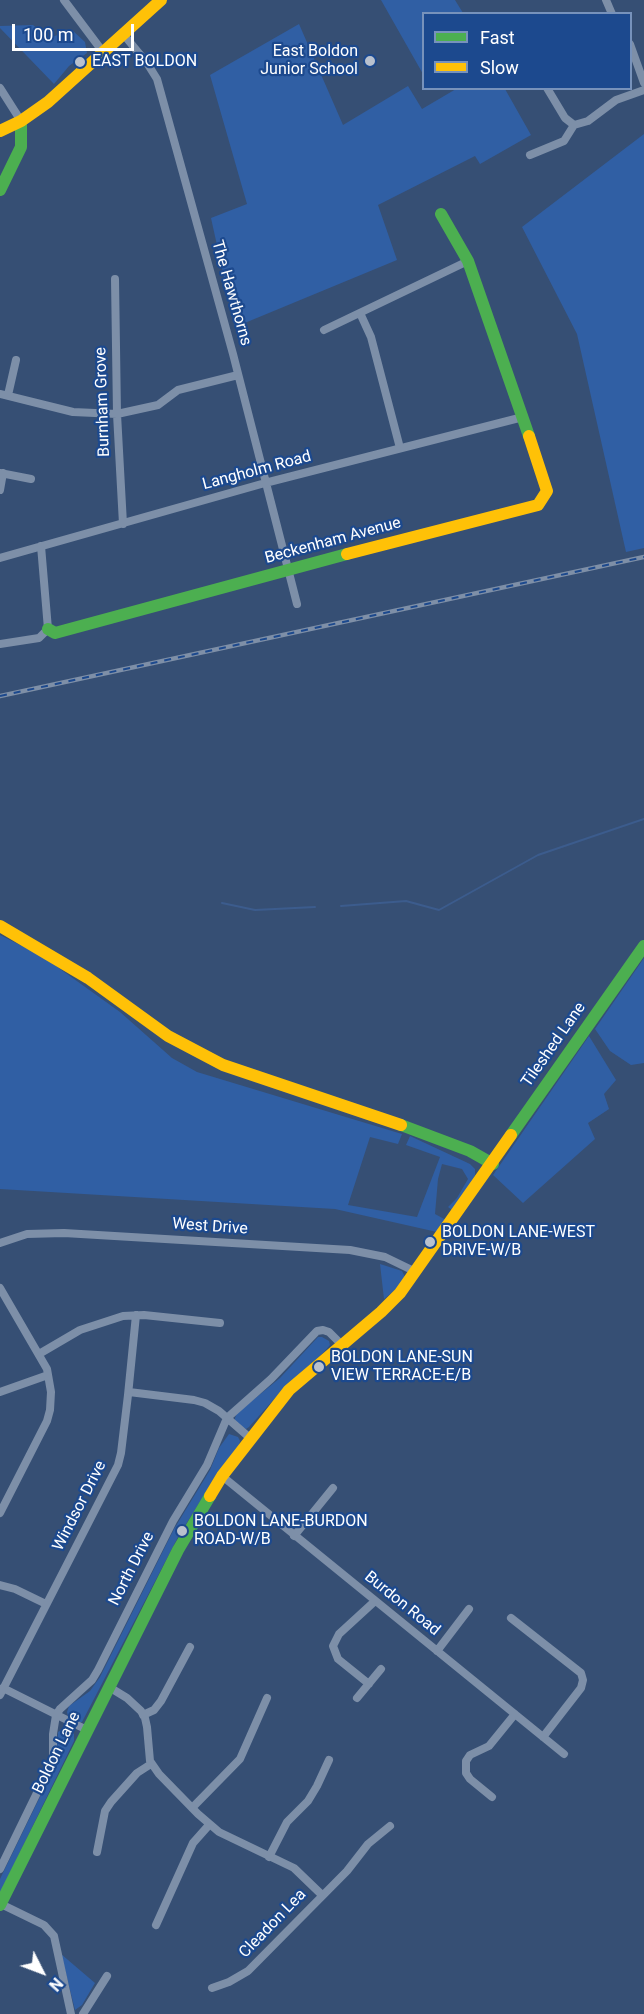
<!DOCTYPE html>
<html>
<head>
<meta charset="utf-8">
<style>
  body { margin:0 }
  #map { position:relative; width:644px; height:2014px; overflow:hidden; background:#364f74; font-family:Roboto,sans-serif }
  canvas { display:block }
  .legend { position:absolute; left:422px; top:12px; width:210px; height:78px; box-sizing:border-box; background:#1c498e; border:2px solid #7792bb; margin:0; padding:8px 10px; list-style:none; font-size:18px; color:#fff }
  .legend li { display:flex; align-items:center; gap:12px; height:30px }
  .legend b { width:30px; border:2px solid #7792bb }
  .north { position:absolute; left:12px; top:1942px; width:60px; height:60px; -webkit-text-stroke:4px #1c498e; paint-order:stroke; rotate:132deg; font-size:16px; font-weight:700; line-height:24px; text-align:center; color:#fff }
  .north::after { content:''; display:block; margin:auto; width:21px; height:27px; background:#fff; clip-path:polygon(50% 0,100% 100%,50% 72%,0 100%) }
  .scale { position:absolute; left:12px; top:24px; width:122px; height:27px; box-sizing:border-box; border:3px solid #fff; border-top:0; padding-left:8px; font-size:18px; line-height:21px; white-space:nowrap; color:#fff; -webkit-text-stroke:4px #1c498e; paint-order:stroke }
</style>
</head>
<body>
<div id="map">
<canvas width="644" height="2014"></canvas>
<ul class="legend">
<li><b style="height:8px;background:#4caf50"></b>Fast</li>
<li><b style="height:8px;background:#ffc107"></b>Slow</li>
</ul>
<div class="north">N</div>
<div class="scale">100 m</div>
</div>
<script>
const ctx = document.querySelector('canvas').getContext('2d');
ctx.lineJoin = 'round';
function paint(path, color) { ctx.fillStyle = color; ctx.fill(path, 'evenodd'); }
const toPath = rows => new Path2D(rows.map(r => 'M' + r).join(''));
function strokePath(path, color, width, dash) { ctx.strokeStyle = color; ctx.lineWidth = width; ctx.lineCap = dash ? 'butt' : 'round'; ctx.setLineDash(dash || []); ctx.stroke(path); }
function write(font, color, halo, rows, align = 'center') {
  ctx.font = font + ' Roboto,sans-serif'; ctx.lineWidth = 4.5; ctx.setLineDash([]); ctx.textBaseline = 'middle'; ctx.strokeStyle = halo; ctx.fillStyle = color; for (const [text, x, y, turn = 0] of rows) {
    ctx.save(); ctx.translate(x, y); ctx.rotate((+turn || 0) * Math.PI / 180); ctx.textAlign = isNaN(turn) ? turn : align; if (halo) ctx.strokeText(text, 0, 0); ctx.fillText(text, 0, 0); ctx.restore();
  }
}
const green = toPath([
  [381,0,455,0,463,13,424,14,423,74],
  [299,24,343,125,408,86,422,109,456,89,505,89,531,135,480,164,475,156,378,205,397,260,235,327,211,218,247,204,210,75],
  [33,25,49,38,72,30,85,42,87,53,69,66,54,84,0,28,0,26],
  [644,134,644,548,626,552,577,334,522,227],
  [0,935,42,956,120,1012,172,1058,197,1072,402,1134,398,1144,370,1137,348,1205,417,1217,440,1157,406,1145,410,1136,470,1164,475,1169,475,1175,469,1188,452,1210,448,1207,457,1198,468,1179,462,1169,442,1164,438,1179,435,1214,446,1220,437,1232,335,1209,0,1189],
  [644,958,644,1063,631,1065,610,1051,595,1029],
  [589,1036,616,1080,604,1094,609,1109,588,1123,595,1139,523,1203,493,1175],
  [380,1264,402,1271,405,1277,396,1289,384,1299],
  [318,1337,322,1337,329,1341,330,1345,324,1352,284,1388,249,1427,246,1429,235,1423,235,1418,237,1413,280,1378],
  [229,1434,238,1437,240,1441,239,1446,214,1479,178,1537,82,1722,77,1722,68,1716,67,1712,69,1706,90,1691,100,1677,174,1529,210,1470,219,1448],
  [66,1727,74,1734,74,1741,0,1893,0,1879,56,1764,58,1732],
  [61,1954,95,1983,82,2005,75,2010]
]);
const stream = toPath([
  [222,903,255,910,315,907],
  [341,906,406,901,439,910,538,855,644,819]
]);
const street = toPath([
  [64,0,103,52],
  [606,0,612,14],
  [124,35,147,63,157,79,233,354,297,604],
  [630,44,644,83],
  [0,88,21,121],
  [547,88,565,118,574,125,588,121,616,100,644,90],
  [530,155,564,141,574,125],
  [115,279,117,414,123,524],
  [360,313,371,337,400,448],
  [324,330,468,261],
  [0,394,73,412,117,414,158,405,178,390,238,375],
  [8,395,16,360],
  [0,473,31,479],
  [0,490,3,473],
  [0,558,265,483,523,417],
  [0,644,39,638,48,629,41,546],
  [0,1243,27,1234,64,1233,350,1250,385,1257,416,1272],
  [0,1288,47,1369,51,1392,50,1410,47,1421,0,1513],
  [39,1354,80,1330,123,1316,144,1315,220,1323],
  [0,1392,48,1375],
  [129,1392,194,1400,205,1403,219,1411,250,1438],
  [222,1476,564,1754],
  [294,1536,333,1488],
  [0,1585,15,1589,46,1604],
  [511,1618,581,1673,583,1680,581,1688,543,1737],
  [437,1651,469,1609],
  [369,1684,338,1659,333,1646,339,1634,375,1601],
  [109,1687,127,1698,141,1711,145,1718,147,1727,150,1761,159,1774,198,1814,219,1832,294,1868,322,1895],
  [3,1688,87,1730],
  [0,1695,118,1465,121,1453,128,1395,136,1315],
  [357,1698,381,1669],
  [143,1715,154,1710,161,1701,190,1647],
  [492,1797,470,1779,466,1773,466,1761,470,1755,489,1746,515,1714],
  [192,1808,240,1759,267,1698],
  [97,1852,105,1811,111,1802,137,1773,151,1764],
  [269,1857,287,1822,308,1801,317,1786,329,1760],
  [0,1869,53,1760,53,1734,56,1715,60,1709,92,1680,98,1670,173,1521,207,1465,227,1418,271,1379,317,1331,323,1330,329,1332,342,1345],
  [1,1904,44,1925,54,1936,71,2014],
  [156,1925,193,1843,209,1825],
  [212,1988,229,1982,248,1971,347,1871,368,1844,390,1826],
  [83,2014,107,1976]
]);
const fast = toPath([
  [0,190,21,147,21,121],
  [441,214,468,261,529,436],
  [48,629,55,633,347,554],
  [401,1125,470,1151,493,1164],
  [511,1135,644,946],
  [0,1905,178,1550,210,1496]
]);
const slow = toPath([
  [0,131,21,121,48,102,161,0],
  [347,554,538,505,547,491,529,436],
  [0,926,88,978,168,1036,223,1065,401,1125],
  [210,1496,222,1476,289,1390,381,1312,400,1293,511,1135]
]);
const rail = toPath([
  [0,696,644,557]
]);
const markers = [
  [370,61,6,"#b9c1ce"],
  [80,62,6,"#b9c1ce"],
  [430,1242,6,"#b9c1ce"],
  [319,1367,6,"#b9c1ce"],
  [182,1531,6,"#b9c1ce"]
];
const poiNames = [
  ["East Boldon",358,52,"right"],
  ["Junior School",358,70,"right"],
  ["EAST BOLDON",92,62],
  ["BOLDON LANE-WEST",442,1233],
  ["DRIVE-W/B",442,1251],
  ["BOLDON LANE-SUN",331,1358],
  ["VIEW TERRACE-E/B",331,1376],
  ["BOLDON LANE-BURDON",194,1522],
  ["ROAD-W/B",194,1540]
];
const streetNames = [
  ["The Hawthorns",231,293,74],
  ["Burnham Grove",103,402,-92],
  ["Langholm Road",257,471,-15],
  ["Beckenham Avenue",333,541,-15],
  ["Tileshed Lane",554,1045,-55],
  ["West Drive",210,1227,4],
  ["Windsor Drive",80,1506,-63],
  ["North Drive",132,1569,-63],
  ["Burdon Road",402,1604,39],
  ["Boldon Lane",57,1753,-64],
  ["Cleadon Lea",273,1924,-46]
];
paint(green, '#305fa4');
strokePath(stream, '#3c5c8d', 2);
strokePath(street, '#7d8fa8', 8);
strokePath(fast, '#4caf50', 12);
strokePath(slow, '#ffc107', 12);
strokePath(rail, '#7e8fa7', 4.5);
strokePath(rail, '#1c498e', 2, [7]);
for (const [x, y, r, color] of markers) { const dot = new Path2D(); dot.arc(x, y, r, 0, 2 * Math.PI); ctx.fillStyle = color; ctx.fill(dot); strokePath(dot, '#1c498e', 2); }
write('16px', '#fff', '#1c498e', poiNames, 'left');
write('16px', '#fff', '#1c498e', streetNames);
</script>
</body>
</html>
